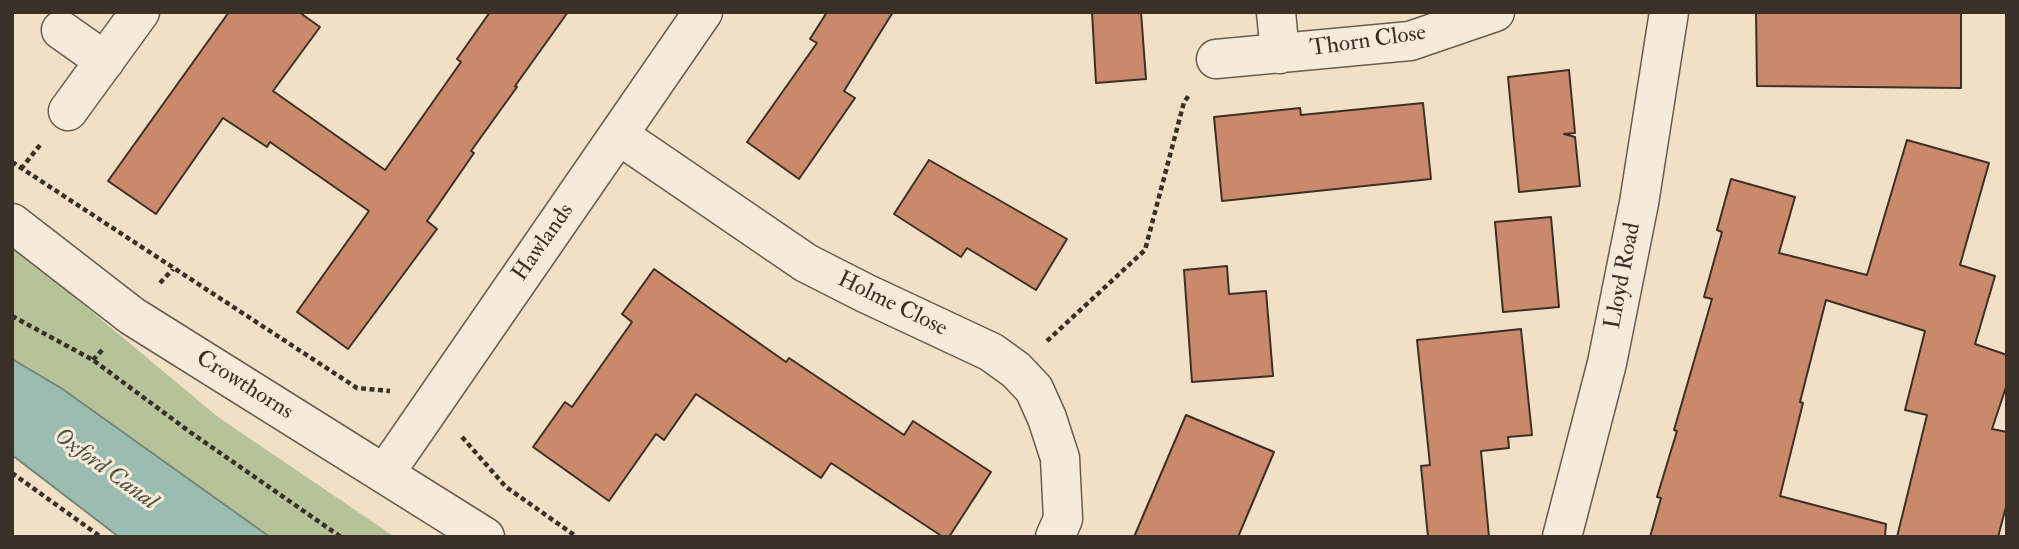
<!DOCTYPE html>
<html>
<head>
<meta charset="utf-8">
<style>
  body { margin:0 }
  #map { position:relative; width:2019px; height:549px; overflow:hidden; background:#f1e0c6; font-family:"IM FELL Double Pica",serif }
  canvas { display:block }
  .frame { position:absolute; inset:0; border:14px solid #3b3027; pointer-events:none }
</style>
</head>
<body>
<div id="map">
<canvas width="2019" height="549"></canvas>
<div class="frame"></div>
</div>
<script>
const ctx = document.querySelector('canvas').getContext('2d');
ctx.lineJoin = 'round';
function paint(path, color) { ctx.fillStyle = color; ctx.fill(path, 'evenodd'); }
const toPath = rows => new Path2D(rows.map(r => 'M' + r).join(''));
function strokePath(path, color, width, dash) { ctx.strokeStyle = color; ctx.lineWidth = width; ctx.lineCap = dash ? 'butt' : 'round'; ctx.setLineDash(dash || []); ctx.stroke(path); }
function write(font, color, halo, rows, align = 'center') {
  ctx.font = font + ' "IM FELL Double Pica",serif'; ctx.lineWidth = 6; ctx.setLineDash([]); ctx.textBaseline = 'middle'; ctx.strokeStyle = halo; ctx.fillStyle = color; for (const [text, x, y, turn = 0] of rows) {
    ctx.save(); ctx.translate(x, y); ctx.rotate((+turn || 0) * Math.PI / 180); ctx.textAlign = isNaN(turn) ? turn : align; if (halo) ctx.strokeText(text, 0, 0); ctx.fillText(text, 0, 0); ctx.restore();
  }
}
const green = toPath([
  [12,245,218,417,395,537,270,537,61,388,12,359]
]);
const water = toPath([
  [12,359,61,388,270,537,119,537,12,455,12,359]
]);
const building = toPath([
  [229,12,299,12,320,27,273,91,385,170,461,62,457,59,490,12,568,12,515,86,517,87,471,151,474,153,427,221,437,229,348,349,297,312,369,211,270,142,267,147,223,118,156,214,108,181,229,12],
  [827,12,893,12,844,91,855,98,799,179,747,142,817,43,810,39,827,12],
  [1092,12,1141,12,1146,79,1096,83,1092,12],
  [1756,12,1961,12,1961,88,1757,86,1756,12],
  [1569,70,1575,133,1564,134,1575,137,1580,186,1519,192,1508,77,1569,70],
  [1423,103,1431,179,1222,201,1214,117,1300,108,1301,115,1423,103],
  [1907,140,1989,163,1960,265,1995,276,1975,344,2007,355,2007,384,1992,429,2007,432,2007,503,1998,537,1897,537,1927,415,1905,410,1925,331,1826,300,1800,402,1803,403,1780,496,1886,524,1885,537,1650,537,1661,498,1657,497,1677,431,1674,430,1712,299,1704,297,1722,232,1717,230,1731,179,1795,197,1779,253,1867,275,1907,140],
  [929,160,1067,239,1036,290,967,248,961,257,894,214,929,160],
  [1551,217,1559,307,1503,312,1495,222,1551,217],
  [1227,266,1229,294,1266,291,1273,376,1192,382,1184,270,1227,266],
  [654,269,786,362,789,358,904,435,913,421,991,472,949,537,943,537,831,463,821,478,696,394,664,440,656,434,609,501,533,447,565,402,572,407,632,322,622,314,654,269],
  [1521,329,1532,435,1508,437,1509,448,1481,451,1489,537,1428,537,1421,466,1430,465,1417,340,1521,329],
  [1186,415,1274,452,1238,537,1134,537,1186,415]
]);
const path = toPath([
  [12,162,357,388,390,391],
  [21,169,40,145],
  [160,283,173,269],
  [12,316,93,360,190,432,341,537],
  [1047,341,1145,250,1184,102,1190,94],
  [93,360,104,348],
  [462,437,506,487,577,537],
  [12,473,101,537]
]);
const minor = toPath([
  [1276,12,1280,54],
  [61,30,105,61],
  [1216,59,1410,41,1495,12],
  [68,111,140,12],
  [620,136,806,263,865,293,991,352,1016,370,1034,389,1047,418,1060,458,1063,519,1055,537],
  [12,223,132,316,485,537],
  [385,473,703,12],
  [1562,537,1607,363,1639,203,1669,12]
]);
const streetNames = [
  ["Thorn Close",1368,42,-8],
  ["Hawlands",544,243,-55],
  ["Lloyd Road",1624,276,-79],
  ["Holme Close",892,305,26],
  ["Crowthorns",244,386,32]
];
const waterNames = [
  ["Oxford Canal",105,470,36]
];
paint(green, '#b6c398');
paint(water, '#9bbdb1');
strokePath(water, '#75857a', 2);
paint(building, '#cb896c');
strokePath(building, '#3b3027', 2);
strokePath(minor, '#685c4f', 41);
strokePath(path, '#3b3027', 4.5, [5, 3.5]);
strokePath(minor, '#f6ebda', 38);
write('23px', '#3b3027', '#f6ebda', streetNames);
write('italic 24px', '#53534a', '#f6ebda', waterNames);
</script>
</body>
</html>
